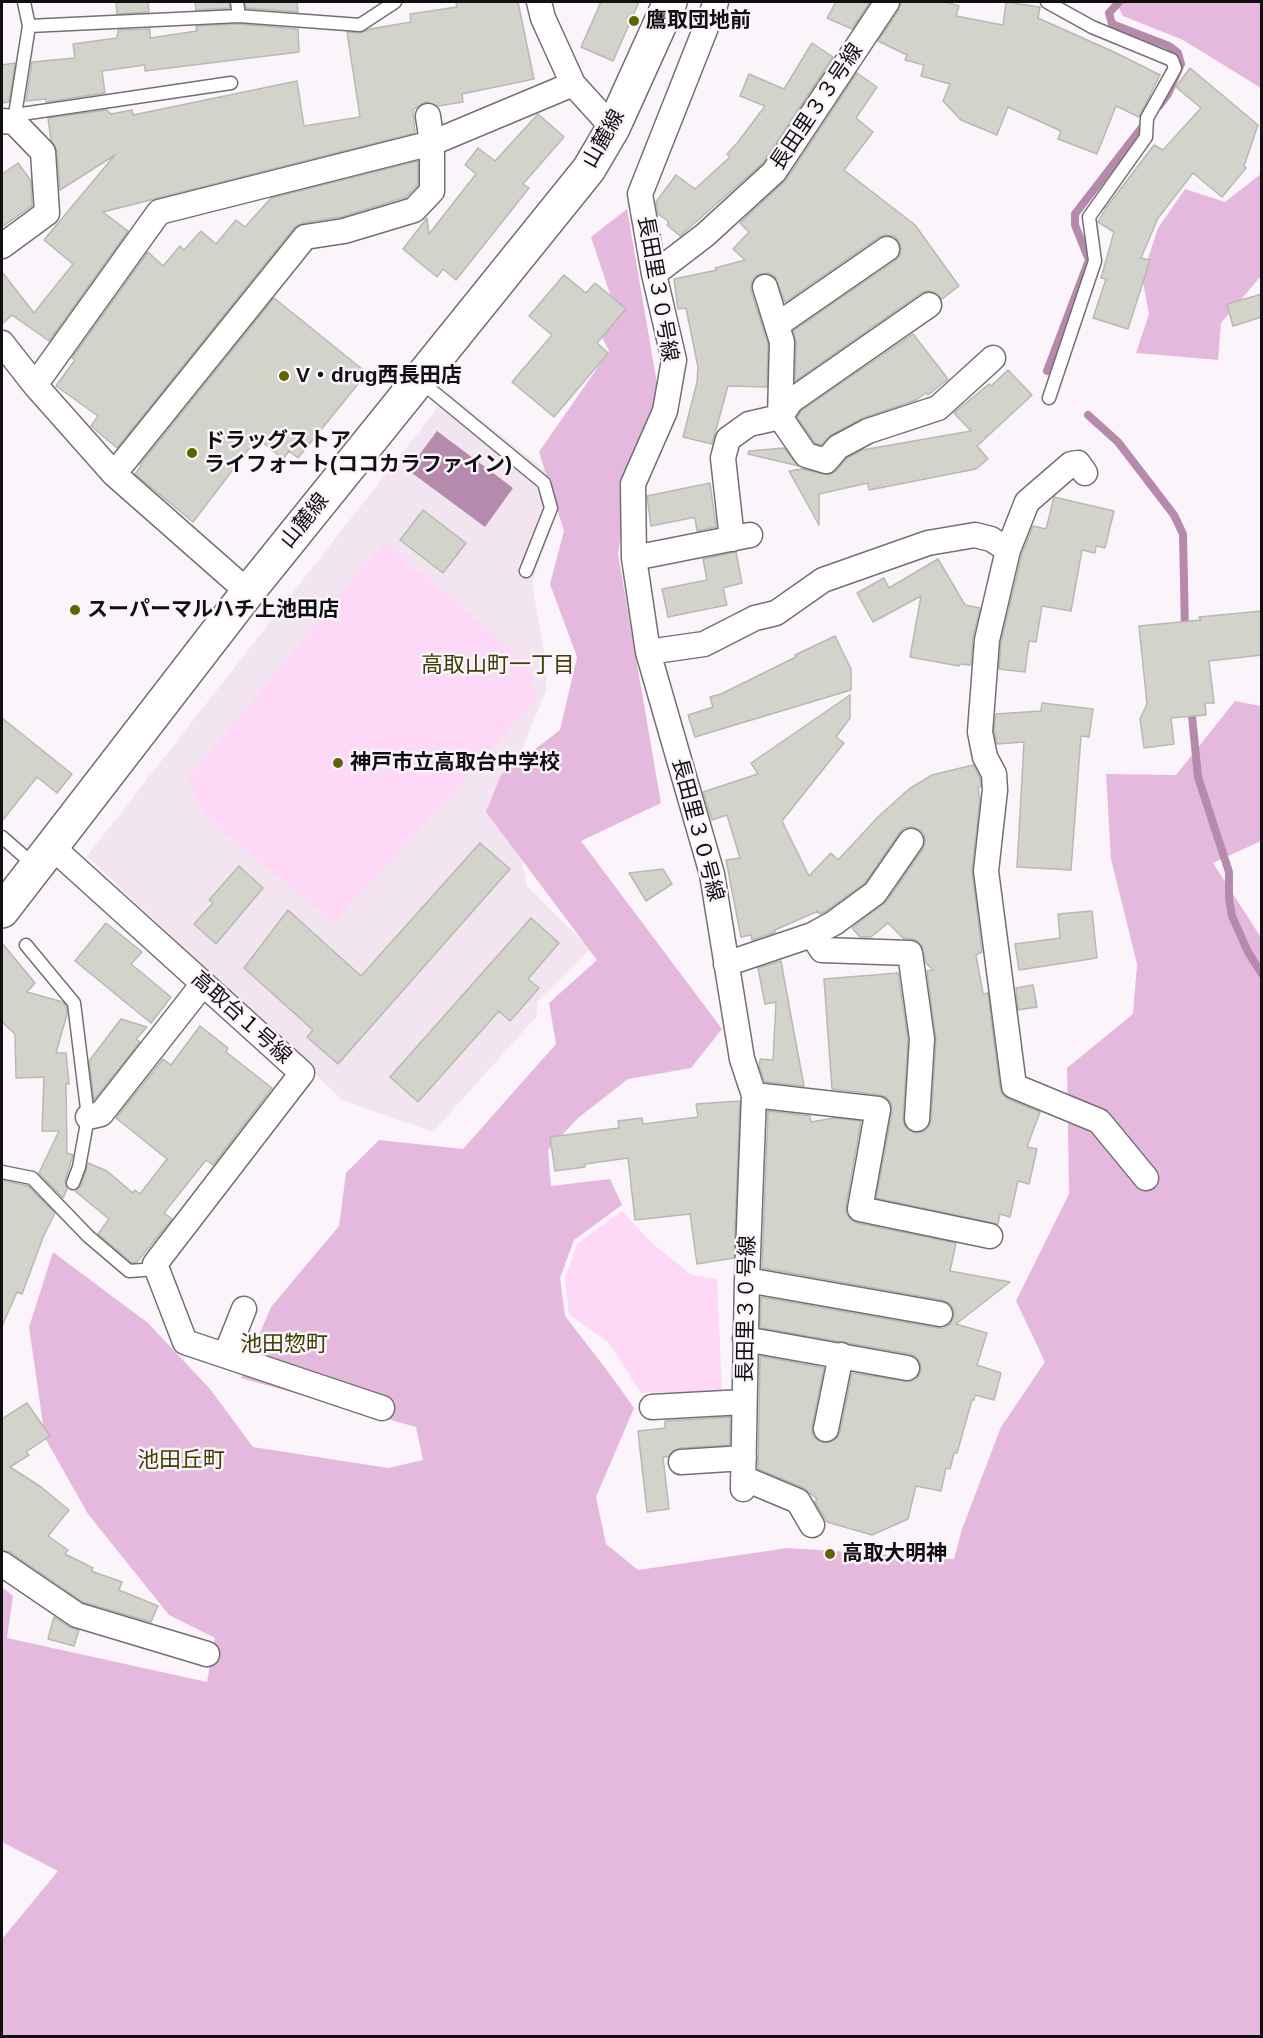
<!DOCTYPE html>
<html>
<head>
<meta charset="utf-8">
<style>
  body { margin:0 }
  #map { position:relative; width:1263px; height:2038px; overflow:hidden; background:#fcf4fb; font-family:Helvetica,sans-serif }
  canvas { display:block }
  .frame { position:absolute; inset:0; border:3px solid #110f11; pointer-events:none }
</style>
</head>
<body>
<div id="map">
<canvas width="1263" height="2038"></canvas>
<div class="frame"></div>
</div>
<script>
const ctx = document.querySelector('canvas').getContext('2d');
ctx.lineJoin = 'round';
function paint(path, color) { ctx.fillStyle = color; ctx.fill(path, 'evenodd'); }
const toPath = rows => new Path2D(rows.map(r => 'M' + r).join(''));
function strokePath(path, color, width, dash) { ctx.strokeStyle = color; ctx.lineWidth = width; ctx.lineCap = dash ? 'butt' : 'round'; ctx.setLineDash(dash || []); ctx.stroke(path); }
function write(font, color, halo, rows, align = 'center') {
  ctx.font = font + ' Helvetica,"Noto Sans JP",sans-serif'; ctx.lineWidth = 5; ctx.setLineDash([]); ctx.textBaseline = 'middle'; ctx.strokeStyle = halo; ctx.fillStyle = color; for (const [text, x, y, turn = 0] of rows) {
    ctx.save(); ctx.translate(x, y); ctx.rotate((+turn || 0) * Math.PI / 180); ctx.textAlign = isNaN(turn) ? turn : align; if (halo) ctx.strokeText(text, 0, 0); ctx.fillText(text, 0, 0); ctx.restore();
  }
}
const built = toPath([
  [449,393,557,480,560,503,532,583,546,663,546,691,500,803,523,864,527,886,590,949,537,1002,537,1016,433,1132,342,1100,87,856]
]);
const green = toPath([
  [384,542,531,666,536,701,334,923,210,821,187,780],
  [622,1211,651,1242,691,1275,717,1279,722,1391,641,1393,608,1342,569,1315,565,1278,577,1244]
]);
const forest = toPath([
  [1116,2,1261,2,1261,88,1183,40,1123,16],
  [1261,174,1261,276,1221,323,1218,360,1136,353,1149,314,1142,277,1158,228,1185,189,1225,202],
  [627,209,659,395,632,462,618,554,661,803,581,841,722,1029,691,1068,628,1079,578,1118,548,1150,551,1186,610,1179,622,1205,574,1240,560,1278,565,1316,609,1373,634,1408,596,1497,606,1544,638,1570,788,1548,954,1559,962,1529,1001,1427,1045,1362,1016,1301,1069,1194,1067,1068,1133,1014,1137,964,1111,859,1106,774,1176,775,1235,701,1261,706,1261,841,1213,863,1262,939,1261,2036,2,2036,2,1939,58,1871,2,1842,2,1587,13,1596,7,1638,207,1682,215,1638,169,1615,88,1514,45,1438,29,1327,53,1252,148,1323,210,1389,253,1447,388,1468,423,1460,416,1427,241,1378,271,1307,339,1226,346,1173,379,1140,463,1149,556,1044,549,1003,597,960,486,812,501,775,560,730,577,657,550,584,564,531,539,452,609,351,593,319,612,300,591,237]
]);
const water = toPath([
  [437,431,513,488,485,527,408,470]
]);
const stream = toPath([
  [1119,2,1109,13,1112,24,1169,46,1178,53,1181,64,1168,94,1159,106],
  [1047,371,1089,260,1075,225,1075,214,1146,122],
  [1088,415,1118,442,1174,515,1183,534,1185,631],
  [1191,706,1198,777,1229,872,1229,899,1232,916,1248,952,1262,974]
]);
const building = toPath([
  [116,2,148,2,149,12,117,14,116,2],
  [195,2,229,2,230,8,196,10,195,2],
  [245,2,297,2,298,12,246,8,245,2],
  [456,2,518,2,534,79,462,94,463,102,438,106,426,102,420,105,413,110,415,133,103,212,128,231,49,341,12,315,2,324,2,272,34,313,73,264,44,240,115,155,60,190,57,151,51,140,48,118,107,110,111,114,132,110,133,115,297,81,304,126,360,117,347,32,360,33,370,29,411,22,410,14,457,7,456,2],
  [601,2,639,2,613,61,581,47,601,2],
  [836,2,870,2,852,29,827,18,836,2],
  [901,2,945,2,959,6,956,16,1003,25,1006,2,1040,7,1038,18,1114,52,1160,75,1139,117,1116,106,1097,154,1058,139,1061,131,1008,107,997,135,961,120,943,101,950,84,921,76,924,65,905,60,907,55,878,41,899,10,901,2],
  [239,24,298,29,299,52,145,71,145,65,102,71,105,93,46,102,46,99,26,101,32,62,75,58,73,44,117,38,118,30,150,29,150,38,197,31,196,26,239,24],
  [812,43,833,57,763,163,680,236,667,225,669,222,658,214,656,202,676,175,695,189,730,157,727,154,738,142,765,106,740,96,749,74,784,89,812,43],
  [15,63,9,102,2,103,2,65,15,63],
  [1190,68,1258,125,1244,166,1246,168,1222,197,1193,173,1158,218,1141,258,1150,260,1128,329,1093,318,1106,279,1101,278,1114,232,1098,222,1106,208,1154,145,1163,150,1201,108,1176,87,1190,68],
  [857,73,877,87,856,118,873,132,844,170,915,225,959,286,942,299,934,292,927,291,921,293,795,381,796,342,793,331,895,261,900,255,901,247,898,240,894,236,886,235,879,237,785,302,775,277,768,273,760,274,755,277,751,283,751,291,768,344,767,387,728,386,712,444,683,437,697,382,698,367,686,308,678,309,674,279,717,270,715,268,745,260,733,249,749,232,740,223,786,180,857,73],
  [538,114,564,137,523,184,529,188,456,280,443,269,437,277,403,249,427,218,429,234,476,174,465,165,478,148,495,161,538,114],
  [418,161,418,185,406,197,341,217,303,223,294,228,117,448,91,426,98,416,56,386,75,360,72,358,148,252,163,266,180,246,184,250,201,231,216,244,236,220,245,227,271,198,418,161],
  [18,163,31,181,32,206,2,227,2,174,18,163],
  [564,275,586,293,595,283,626,309,597,343,608,353,554,417,512,382,552,335,529,316,564,275],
  [1262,294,1262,317,1233,326,1227,304,1262,294],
  [274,298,367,373,298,458,289,451,283,459,257,438,193,522,135,474,141,466,140,465,274,298],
  [913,334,948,379,928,395,926,393,916,400,863,418,831,435,821,445,815,443,797,417,801,411,913,334],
  [1008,370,1032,395,977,446,988,459,976,469,869,490,868,483,819,494,819,525,789,471,802,469,829,475,837,470,847,458,862,450,971,431,954,413,989,384,991,386,1008,370],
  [784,448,799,466,748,454,749,451,784,448],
  [710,483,716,527,697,531,695,518,691,518,651,526,647,496,710,483],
  [1054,497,1114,511,1105,548,1096,546,1095,553,1082,550,1071,611,1042,606,1036,642,1029,641,1025,672,999,669,1001,642,1022,554,1033,526,1046,529,1054,497],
  [423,510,466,543,443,573,400,540,423,510],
  [736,552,742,583,723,588,727,605,668,617,662,589,707,580,703,559,736,552],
  [938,559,965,605,980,608,973,637,971,665,959,664,959,666,910,657,921,596,873,622,857,593,884,578,889,588,938,559],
  [1262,611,1262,655,1209,661,1214,703,1205,703,1206,715,1171,718,1174,744,1144,748,1140,719,1147,704,1139,626,1201,620,1199,617,1262,611],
  [835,636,851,669,851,690,695,737,688,715,713,707,710,697,721,694,796,657,795,655,835,636],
  [850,695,850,718,836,737,844,743,782,821,809,876,831,853,838,860,879,816,909,789,932,775,973,765,980,778,981,787,978,787,980,800,972,870,982,952,976,955,983,994,988,993,1000,1088,1002,1094,1008,1099,1040,1112,1027,1147,1037,1149,1029,1184,1018,1181,1010,1217,1000,1214,998,1224,876,1198,892,1112,891,1103,886,1097,880,1095,832,1089,824,979,898,973,908,1040,903,1119,905,1126,909,1130,916,1133,924,1131,929,1126,931,1120,936,1040,927,971,933,970,926,963,921,945,916,940,903,938,888,923,871,937,860,937,852,928,887,901,923,849,925,842,924,834,920,830,912,827,904,828,900,832,865,883,826,911,820,914,818,911,775,930,775,932,752,940,751,935,741,937,726,860,740,858,727,815,712,820,703,792,758,774,751,763,850,695],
  [1042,703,1093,709,1089,737,1081,736,1071,870,1017,867,1024,742,997,744,994,730,996,714,1041,711,1042,703],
  [2,718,72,774,57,793,37,777,2,821,2,718],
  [480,843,510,869,338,1064,307,1037,313,1030,244,968,288,910,361,976,480,843],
  [239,866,263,888,216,944,194,924,213,903,209,900,239,866],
  [663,869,672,884,646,901,629,873,663,869],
  [1092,911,1097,958,1019,970,1015,944,1060,938,1058,914,1092,911],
  [531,918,559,943,528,979,539,988,510,1021,499,1011,418,1102,390,1077,531,918],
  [106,923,142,952,131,964,171,997,151,1023,75,961,106,923],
  [2,943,35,983,27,992,63,1002,66,1006,67,1014,56,1053,66,1053,69,1084,66,1083,67,1153,73,1155,65,1181,67,1189,63,1198,39,1173,59,1131,42,1131,44,1077,16,1078,15,1034,2,1022,2,943],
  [781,961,788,1000,804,1086,765,1082,759,1066,760,1059,773,1060,776,1002,765,1004,758,968,781,961],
  [1033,985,1037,1007,1018,1010,1016,988,1033,985],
  [121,1019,147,1027,136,1039,140,1042,94,1100,89,1061,121,1019],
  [200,1026,228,1048,226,1052,272,1088,213,1165,206,1160,164,1213,172,1219,137,1262,132,1263,98,1234,109,1219,75,1191,81,1186,88,1163,107,1171,133,1193,135,1190,140,1194,167,1159,116,1118,163,1059,171,1065,200,1026],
  [740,1101,734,1258,697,1264,690,1214,635,1220,628,1158,585,1164,585,1167,555,1171,550,1137,619,1128,618,1121,642,1118,643,1124,698,1117,696,1104,740,1101],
  [768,1111,810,1116,811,1122,834,1118,861,1121,846,1206,846,1213,850,1219,857,1223,956,1243,950,1271,1010,1282,956,1324,987,1333,977,1365,1001,1373,994,1400,975,1395,974,1400,972,1400,957,1453,954,1453,950,1469,946,1468,941,1491,916,1486,908,1519,872,1535,827,1522,815,1502,817,1499,804,1488,758,1469,760,1356,824,1368,812,1427,812,1433,816,1439,824,1443,831,1442,837,1438,840,1432,852,1373,911,1382,918,1377,921,1370,920,1363,916,1357,910,1354,762,1328,760,1326,761,1297,938,1328,944,1328,950,1324,954,1317,954,1310,950,1304,942,1300,762,1268,768,1111],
  [2,1180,28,1186,55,1213,44,1235,22,1294,17,1292,2,1326,2,1180],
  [27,1403,50,1436,26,1452,29,1455,10,1467,41,1487,69,1510,48,1536,68,1550,65,1554,93,1568,91,1571,122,1582,119,1590,158,1606,151,1622,83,1602,10,1552,2,1550,2,1419,27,1403],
  [730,1417,730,1445,680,1448,673,1451,668,1457,663,1457,669,1509,647,1512,638,1431,665,1428,665,1421,730,1417],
  [54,1617,69,1627,79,1630,74,1646,48,1639,54,1617]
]);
const lane = toPath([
  [237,2,239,16],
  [1047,2,1092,27,1172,60,1175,68,1147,118,1146,137,1089,217,1095,261,1049,398],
  [29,26,239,16,360,25,395,2],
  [15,115,231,83],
  [14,121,29,26,24,2],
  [420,381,544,483,551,508,526,571],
  [2,837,35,866],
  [26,945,74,1003,88,1117,79,1167,73,1183],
  [2,1172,32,1178,88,1236,129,1271,156,1269]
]);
const street = toPath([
  [539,2,543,18,573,84,613,128],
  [716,2,640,194,654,274,674,360,665,411,633,484,634,558,648,652,712,874,742,1059,754,1095,747,1280,743,1489],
  [2,121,14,122,43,152,47,213,2,246],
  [654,274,705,235,774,172,887,2],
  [765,287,782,342,780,417,806,455,826,461,838,447,868,431,938,408,993,358],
  [777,325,887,249],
  [2,343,35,385,114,474,248,592],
  [35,385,159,212,432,143,573,84],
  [1085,473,1078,463,1071,464,1027,502,1008,550,987,640,980,732,985,757,994,774,995,790,986,871,1014,1086,1099,1121,1146,1178],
  [114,474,305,237,344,231,414,210,432,191,432,143,428,116],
  [732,539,723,458,728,439,749,424,780,417,791,401,929,305],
  [634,558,750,535],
  [648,652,704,644,755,618,776,613,823,580,928,543,975,535,991,539,1008,550],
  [51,846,302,1073,155,1264,185,1342,382,1408],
  [812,935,822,950,910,953,922,1039,917,1119],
  [726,964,812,935,834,923,875,893,911,841],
  [754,1095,878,1109,860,1209,990,1236],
  [88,1117,101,1114,203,984],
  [747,1280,940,1314],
  [745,1339,907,1368],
  [226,1354,244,1309],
  [652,1407,744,1402],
  [826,1429,841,1355],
  [681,1462,744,1458],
  [743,1478,798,1501,812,1525],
  [2,1564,77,1615,207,1654]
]);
const primary = toPath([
  [2,911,248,592,589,169,613,128,670,2]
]);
const markers = [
  [634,21,6,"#5d6400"],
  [284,376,6,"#5d6400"],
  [192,453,6,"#5d6400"],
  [75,610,6,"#5d6400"],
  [338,763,6,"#5d6400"],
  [830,1554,6,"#5d6400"]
];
const poiNames = [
  ["鷹取団地前",646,21],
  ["V・drug西長田店",296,376],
  ["ドラッグストア",204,441],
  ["ライフォート(ココカラファイン)",204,465],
  ["スーパーマルハチ上池田店",87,610],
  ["神戸市立高取台中学校",350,763],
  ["高取大明神",842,1554]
];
const streetNames = [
  ["長田里３３号線",817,107,-56],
  ["山麓線",604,139,-61],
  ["長田里３０号線",657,289,80],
  ["山麓線",305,521,-51],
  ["長田里３０号線",697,830,75],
  ["高取台１号線",241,1018,42],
  ["長田里３０号線",747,1309,-89]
];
const neighbourhoodNames = [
  ["高取山町一丁目",498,666],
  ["池田惣町",284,1345],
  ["池田丘町",181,1461]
];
paint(built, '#f2e5f0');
paint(green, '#fed9f7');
paint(forest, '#e5b8dd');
paint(water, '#b58aad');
strokePath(stream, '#b58aad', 8);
paint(building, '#d2d3cb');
strokePath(building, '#b8b9b1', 1.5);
strokePath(lane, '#756f74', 15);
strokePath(street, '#756f74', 27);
strokePath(primary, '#756f74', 36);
strokePath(lane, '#fff', 12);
strokePath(street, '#fff', 24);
strokePath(primary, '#fff', 33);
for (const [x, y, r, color] of markers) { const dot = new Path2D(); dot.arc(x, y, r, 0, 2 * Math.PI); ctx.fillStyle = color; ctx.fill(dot); strokePath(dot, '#fcf4fb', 2); }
write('bold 21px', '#110f11', '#fcf4fb', poiNames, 'left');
write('21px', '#110f11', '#fcf4fb', streetNames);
write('22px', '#3b3f00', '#fcf4fb', neighbourhoodNames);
</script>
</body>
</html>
